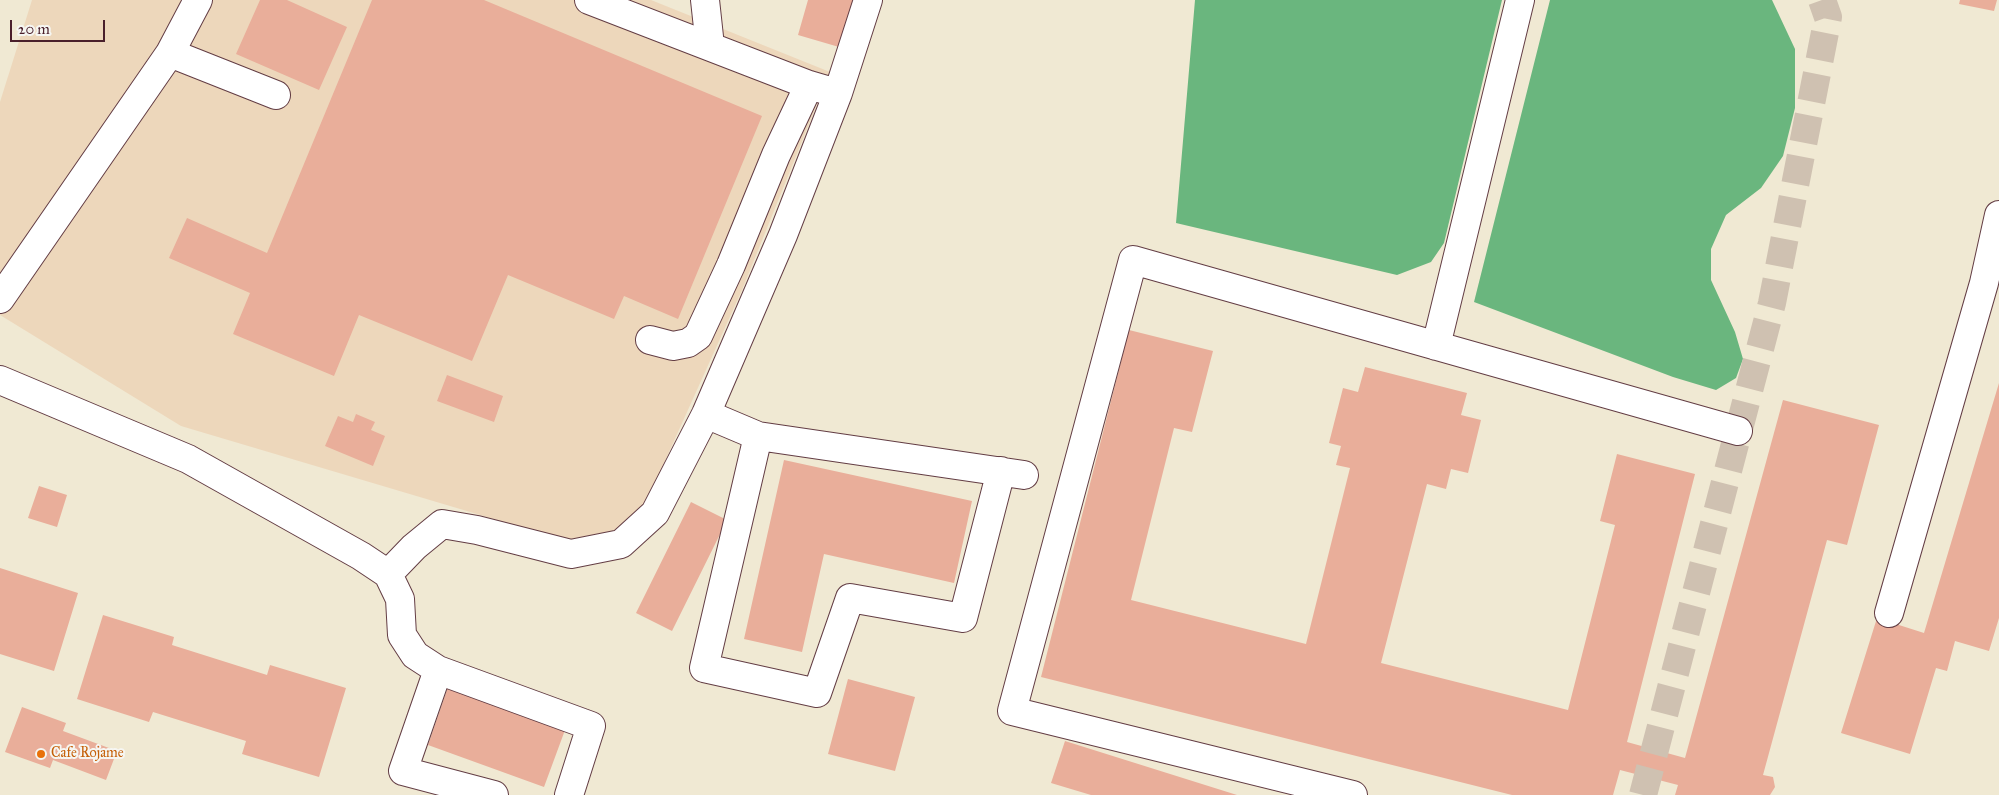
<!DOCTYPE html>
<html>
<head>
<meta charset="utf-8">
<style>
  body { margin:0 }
  #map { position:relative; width:1999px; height:795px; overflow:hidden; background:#f0e9d3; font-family:"IM FELL Great Primer",serif }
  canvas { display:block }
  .scale { position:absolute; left:10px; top:20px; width:95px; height:22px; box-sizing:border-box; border:2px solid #4a1f2b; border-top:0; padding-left:6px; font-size:15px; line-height:18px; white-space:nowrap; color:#4a1f2b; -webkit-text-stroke:4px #f6f6f2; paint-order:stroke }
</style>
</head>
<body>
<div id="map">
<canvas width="1999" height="795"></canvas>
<div class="scale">20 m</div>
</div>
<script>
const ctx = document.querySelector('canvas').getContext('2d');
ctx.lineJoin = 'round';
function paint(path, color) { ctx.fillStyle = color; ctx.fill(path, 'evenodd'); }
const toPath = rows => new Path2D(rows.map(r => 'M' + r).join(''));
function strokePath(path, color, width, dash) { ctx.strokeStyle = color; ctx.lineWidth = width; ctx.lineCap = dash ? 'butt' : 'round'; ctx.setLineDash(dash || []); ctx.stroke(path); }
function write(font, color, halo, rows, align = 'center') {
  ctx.font = font + ' "IM FELL Great Primer",serif'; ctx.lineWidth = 4; ctx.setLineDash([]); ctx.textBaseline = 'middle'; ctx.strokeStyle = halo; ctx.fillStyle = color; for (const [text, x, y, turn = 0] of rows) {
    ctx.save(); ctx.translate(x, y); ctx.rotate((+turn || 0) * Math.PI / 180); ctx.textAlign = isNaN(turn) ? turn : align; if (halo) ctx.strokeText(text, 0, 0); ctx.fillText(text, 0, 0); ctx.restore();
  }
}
const built = toPath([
  [32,0,651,0,830,72,742,290,646,503,598,550,181,426,0,315,0,102]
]);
const forest = toPath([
  [1195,0,1502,0,1444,243,1431,262,1397,275,1176,223],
  [1550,0,1772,0,1795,49,1795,108,1783,156,1761,188,1726,215,1711,249,1711,280,1735,332,1743,359,1736,378,1716,390,1673,377,1474,302]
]);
const building = toPath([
  [260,0,287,0,347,27,319,90,236,54],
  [372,0,484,0,762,116,678,319,624,296,614,319,508,275,472,361,359,315,334,376,233,334,250,293,169,258,187,218,267,253],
  [808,0,853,0,839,47,798,35],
  [1960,0,1997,0,1994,11,1959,4],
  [1129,330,1213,351,1192,432,1174,428,1131,600,1306,644,1350,468,1336,465,1341,446,1329,443,1343,388,1358,392,1365,367,1467,393,1461,415,1481,420,1468,473,1451,469,1446,489,1427,484,1381,663,1568,710,1615,525,1600,521,1617,454,1695,474,1627,742,1685,758,1783,400,1879,425,1847,545,1827,540,1763,775,1773,777,1775,787,1770,795,1675,795,1678,785,1620,770,1613,795,1512,795,1041,677],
  [447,375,503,396,494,422,437,401],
  [1999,383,1999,618,1989,651,1955,641,1947,671,1936,668,1910,754,1841,733,1877,618,1924,633],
  [356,414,375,422,371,430,385,436,373,466,325,446,338,416,353,422],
  [784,460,972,501,954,583,824,554,802,652,744,639],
  [39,486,67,495,57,527,28,518],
  [691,502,727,520,672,631,636,613],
  [0,568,78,593,54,671,0,654],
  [103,615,174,637,172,645,267,675,270,665,346,688,319,777,242,754,246,741,153,712,149,722,77,699],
  [848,679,915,697,895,771,828,754],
  [448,687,565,730,544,787,428,745],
  [22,707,66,723,63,731,117,751,106,780,53,760,50,768,5,752],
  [1065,741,1237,795,1091,795,1051,783]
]);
const minorTunnel = toPath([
  [1643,795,1772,303,1828,17,1822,0]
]);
const minor = toPath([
  [589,0,809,85,826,90],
  [705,0,710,46],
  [170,53,276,95],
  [0,299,170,53,198,0],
  [650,340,673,346,688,343,698,336,731,265,776,155,809,85],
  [1436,346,1520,0],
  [0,380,188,459,361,556,388,574,400,599,402,635,415,655,438,670,591,726,569,795],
  [706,414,758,436,1024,475],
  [758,436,704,668,817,693,850,598,963,618,1001,471],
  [388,574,414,547,442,524,477,530,571,554,621,544,655,513,706,414,783,235,838,93,868,0],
  [1889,613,1984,283,1999,215],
  [438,670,403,771,494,795],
  [1353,795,1012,711,1133,260,1738,431]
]);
const markers = [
  [41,754,5,"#e8710a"]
];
const foodNames = [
  ["Cafe Rojame",51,754]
];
paint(built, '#edd7bb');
paint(forest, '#6ab67e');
paint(building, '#e9ae9a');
strokePath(minorTunnel, '#cfc1b1', 28, [28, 14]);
strokePath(minor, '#633d44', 30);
strokePath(minor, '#fff', 28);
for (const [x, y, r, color] of markers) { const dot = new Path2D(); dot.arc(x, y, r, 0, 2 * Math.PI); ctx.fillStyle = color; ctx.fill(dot); strokePath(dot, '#f6f6f2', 2); }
write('14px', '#c56008', '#f6f6f2', foodNames, 'left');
</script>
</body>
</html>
